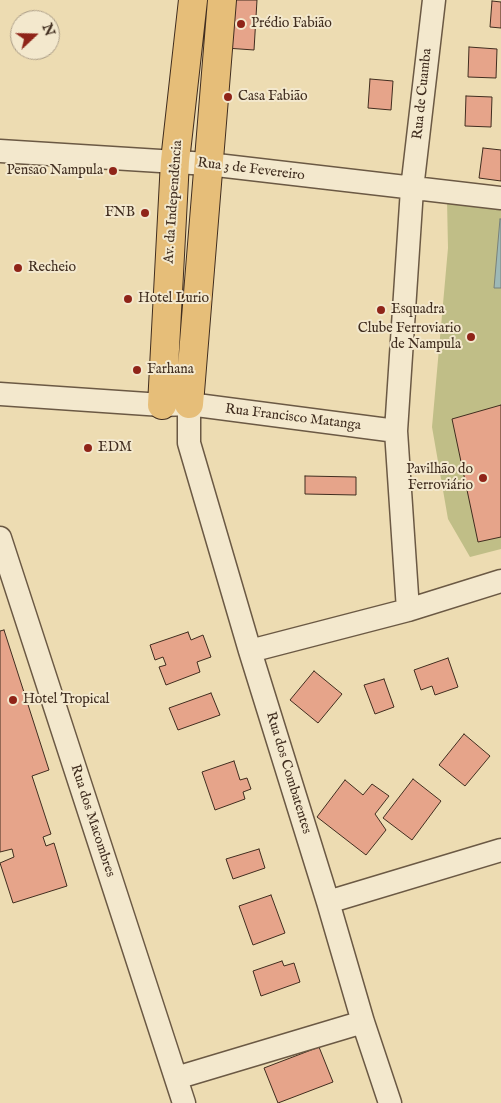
<!DOCTYPE html>
<html>
<head>
<meta charset="utf-8">
<style>
  body { margin:0 }
  #map { position:relative; width:501px; height:1103px; overflow:hidden; background:#eddcb2; font-family:"IM FELL English",serif }
  canvas { display:block }
  .north { position:absolute; left:10px; top:10px; width:50px; height:50px; box-sizing:border-box; background:#f3e8cd; border:1px solid #ab9d87; border-radius:50%; rotate:69deg; font-size:14px; font-weight:700; line-height:20px; text-align:center; color:#402d1f }
  .north::after { content:''; display:block; margin:auto; width:18px; height:22px; background:#8f2418; clip-path:polygon(50% 0,100% 100%,50% 72%,0 100%) }
</style>
</head>
<body>
<div id="map">
<canvas width="501" height="1103"></canvas>
<div class="north">N</div>
</div>
<script>
const ctx = document.querySelector('canvas').getContext('2d');
ctx.lineJoin = 'round';
function paint(path, color) { ctx.fillStyle = color; ctx.fill(path, 'evenodd'); }
const toPath = rows => new Path2D(rows.map(r => 'M' + r).join(''));
function strokePath(path, color, width, dash) { ctx.strokeStyle = color; ctx.lineWidth = width; ctx.lineCap = dash ? 'butt' : 'round'; ctx.setLineDash(dash || []); ctx.stroke(path); }
function write(font, color, halo, rows, align = 'center') {
  ctx.font = font + ' "IM FELL English",serif'; ctx.lineWidth = 4; ctx.setLineDash([]); ctx.textBaseline = 'middle'; ctx.strokeStyle = halo; ctx.fillStyle = color; for (const [text, x, y, turn = 0] of rows) {
    ctx.save(); ctx.translate(x, y); ctx.rotate((+turn || 0) * Math.PI / 180); ctx.textAlign = isNaN(turn) ? turn : align; if (halo) ctx.strokeText(text, 0, 0); ctx.fillText(text, 0, 0); ctx.restore();
  }
}
const green = toPath([
  [447,200,501,207,501,549,470,557,448,519,432,427,448,248]
]);
const water = toPath([
  [500,219,501,219,501,288,494,288,500,219]
]);
const building = toPath([
  [229,0,257,0,254,50,226,48,229,0],
  [492,1,501,2,501,28,490,27,492,1],
  [469,47,497,49,496,78,468,77,469,47],
  [370,79,393,81,391,110,368,108,370,79],
  [466,96,492,97,491,127,465,126,466,96],
  [483,148,501,150,501,181,479,178,483,148],
  [501,405,501,537,478,542,452,419,501,405],
  [305,476,356,477,356,495,305,494,305,476],
  [4,630,49,770,32,776,51,834,43,837,46,846,54,843,67,886,13,903,0,863,14,857,12,849,0,852,0,631,4,630],
  [188,632,191,640,203,635,211,657,197,662,200,672,166,685,159,667,166,665,163,657,155,660,150,645,188,632],
  [448,658,458,687,435,695,432,686,421,690,414,670,448,658],
  [314,671,342,694,318,723,290,700,314,671],
  [384,679,394,707,375,714,364,685,384,679],
  [211,693,220,715,178,730,169,708,211,693],
  [464,734,490,756,465,786,439,765,464,734],
  [234,761,240,780,247,778,251,789,243,792,245,799,215,810,202,772,234,761],
  [413,779,441,801,412,840,383,818,413,779],
  [345,780,363,795,372,784,389,796,375,814,386,830,366,855,317,817,345,780],
  [259,849,265,868,233,879,226,859,259,849],
  [271,895,285,933,253,945,239,906,271,895],
  [282,961,284,966,294,963,300,982,261,996,253,971,282,961],
  [319,1047,333,1082,278,1103,264,1068,319,1047]
]);
const minor = toPath([
  [0,151,208,164,501,198],
  [0,394,162,405,189,404,396,431],
  [189,404,189,443,250,651,328,902,363,1022,390,1103],
  [0,538,184,1103],
  [408,610,396,431,412,189,434,0],
  [250,651,408,610,501,581],
  [328,902,501,850],
  [176,1078,363,1022]
]);
const major = toPath([
  [189,404,222,0],
  [162,405,175,161,193,0]
]);
const markers = [
  [241,24,5,"#8f2418"],
  [228,97,5,"#8f2418"],
  [113,171,5,"#8f2418"],
  [145,213,5,"#8f2418"],
  [18,268,5,"#8f2418"],
  [128,299,5,"#8f2418"],
  [381,310,5,"#8f2418"],
  [471,337,5,"#8f2418"],
  [137,370,5,"#8f2418"],
  [88,448,5,"#8f2418"],
  [483,478,5,"#8f2418"],
  [13,700,5,"#8f2418"]
];
const poiNames = [
  ["Prédio Fabião",251,24],
  ["Casa Fabião",238,97],
  ["Pensao Nampula",103,171,"right"],
  ["FNB",135,213,"right"],
  ["Recheio",28,268],
  ["Hotel Lurio",138,299],
  ["Esquadra",391,310],
  ["Clube Ferroviario",461,329,"right"],
  ["de Nampula",461,345,"right"],
  ["Farhana",147,370],
  ["EDM",98,448],
  ["Pavilhão do",473,470,"right"],
  ["Ferroviário",473,486,"right"],
  ["Hotel Tropical",23,700]
];
const streetNames = [
  ["Rua de Cuamba",423,94,-84],
  ["Rua 3 de Fevereiro",251,170,7],
  ["Av. da Independência",174,202,-86],
  ["Rua Francisco Matanga",293,418,7],
  ["Rua dos Combatentes",288,773,73],
  ["Rua dos Macombres",92,821,72]
];
paint(green, '#c0be87');
paint(water, '#9eb9b7');
strokePath(water, '#78817a', 1);
paint(building, '#e6a48a');
strokePath(building, '#402d1f', 1);
strokePath(minor, '#6b5944', 25);
strokePath(major, '#402d1f', 30);
strokePath(minor, '#f3e8cd', 22);
strokePath(major, '#e6be79', 28);
for (const [x, y, r, color] of markers) { const dot = new Path2D(); dot.arc(x, y, r, 0, 2 * Math.PI); ctx.fillStyle = color; ctx.fill(dot); strokePath(dot, '#f3e8cd', 2); }
write('14px', '#402d1f', '#f3e8cd', poiNames, 'left');
write('14px', '#402d1f', '#f3e8cd', streetNames);
</script>
</body>
</html>
